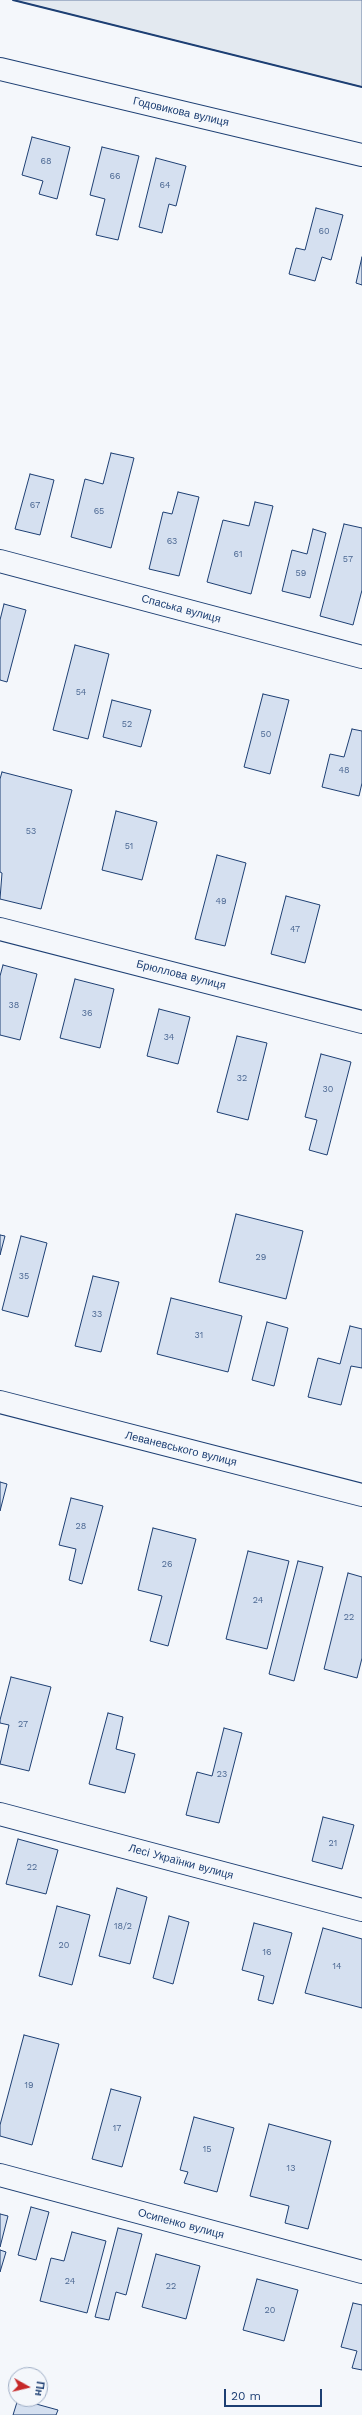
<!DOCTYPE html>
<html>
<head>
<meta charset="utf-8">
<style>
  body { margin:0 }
  #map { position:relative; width:362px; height:2415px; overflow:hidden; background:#f4f7fb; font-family:"Work Sans",sans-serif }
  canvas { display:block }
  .north { position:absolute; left:8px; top:2367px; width:40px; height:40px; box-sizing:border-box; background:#f4f7fb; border:1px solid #9eadc5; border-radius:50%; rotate:98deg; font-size:11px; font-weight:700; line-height:16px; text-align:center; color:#1d3f73 }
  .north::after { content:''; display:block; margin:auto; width:14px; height:18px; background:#c62828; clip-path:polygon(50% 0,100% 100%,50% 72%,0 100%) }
  .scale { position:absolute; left:224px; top:2389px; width:98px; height:18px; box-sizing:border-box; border:2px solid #1d3f73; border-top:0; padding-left:5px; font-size:12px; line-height:14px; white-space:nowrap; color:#1d3f73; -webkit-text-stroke:3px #f4f7fb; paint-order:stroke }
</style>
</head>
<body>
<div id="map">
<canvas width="362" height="2415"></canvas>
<div class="north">Пн</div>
<div class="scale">20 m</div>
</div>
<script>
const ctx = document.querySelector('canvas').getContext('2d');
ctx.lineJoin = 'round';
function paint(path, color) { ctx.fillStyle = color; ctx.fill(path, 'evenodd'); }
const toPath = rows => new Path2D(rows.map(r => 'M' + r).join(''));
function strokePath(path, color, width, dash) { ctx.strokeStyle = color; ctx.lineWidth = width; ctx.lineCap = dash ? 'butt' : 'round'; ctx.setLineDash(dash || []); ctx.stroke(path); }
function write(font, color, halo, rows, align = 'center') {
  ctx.font = font + ' "Work Sans",sans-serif'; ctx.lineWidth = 3; ctx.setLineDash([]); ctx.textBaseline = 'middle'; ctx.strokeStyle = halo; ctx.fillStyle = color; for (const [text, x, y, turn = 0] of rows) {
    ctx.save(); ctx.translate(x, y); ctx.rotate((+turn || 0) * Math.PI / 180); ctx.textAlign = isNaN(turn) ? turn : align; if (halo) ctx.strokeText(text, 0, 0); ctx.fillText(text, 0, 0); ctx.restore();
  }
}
const green = toPath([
  [13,0,362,0,362,87,13,0]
]);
const building = toPath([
  [32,137,70,147,57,199,39,194,43,181,22,175,32,137],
  [102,147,139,156,118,240,96,235,105,199,90,195,102,147],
  [156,158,186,166,176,206,169,204,162,233,139,227,156,158],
  [316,208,343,215,331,260,322,257,315,281,289,274,296,248,305,250,316,208],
  [362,257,362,285,356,283,362,257],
  [111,453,134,458,111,548,71,537,85,479,103,484,111,453],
  [30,474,54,480,40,535,15,529,30,474],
  [178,492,199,497,179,576,149,569,163,512,172,514,178,492],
  [255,502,273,506,251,594,207,582,223,520,249,526,255,502],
  [344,524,362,528,362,590,353,625,320,616,344,524],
  [313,529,326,533,310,598,282,591,292,550,307,554,313,529],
  [4,604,26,610,7,682,0,680,0,620,4,604],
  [75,645,109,654,88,739,53,730,75,645],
  [263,694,289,700,270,774,244,767,263,694],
  [112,700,151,710,141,747,103,737,112,700],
  [352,729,362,731,362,783,359,796,322,787,330,754,344,757,352,729],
  [2,772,72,790,41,909,0,899,2,873,0,872,0,779,2,772],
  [116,811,157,822,142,880,102,870,116,811],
  [217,855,246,863,225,946,195,939,217,855],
  [286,896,320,905,305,963,271,954,286,896],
  [3,965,37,974,20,1040,0,1035,0,976,3,965],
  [75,979,114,989,100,1048,60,1038,75,979],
  [159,1009,190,1017,178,1064,147,1056,159,1009],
  [237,1036,267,1043,248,1120,217,1112,237,1036],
  [321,1054,351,1062,327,1155,309,1150,317,1120,305,1117,321,1054],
  [236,1214,303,1231,286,1299,219,1282,236,1214],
  [0,1235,5,1236,0,1255,0,1235],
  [21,1236,47,1243,28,1317,2,1310,21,1236],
  [93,1276,119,1282,101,1352,75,1346,93,1276],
  [171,1298,242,1316,228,1372,157,1354,171,1298],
  [267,1322,288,1328,274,1386,252,1380,267,1322],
  [350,1326,362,1329,362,1368,351,1366,341,1405,308,1397,318,1358,340,1364,350,1326],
  [0,1482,7,1484,0,1511,0,1482],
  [71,1498,103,1506,82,1584,69,1580,76,1549,59,1545,71,1498],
  [153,1528,196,1539,168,1646,150,1641,162,1596,138,1590,153,1528],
  [248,1551,289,1561,267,1649,226,1639,248,1551],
  [298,1561,323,1567,294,1681,269,1674,298,1561],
  [348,1573,362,1577,362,1658,357,1678,324,1669,348,1573],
  [11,1677,51,1687,29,1771,0,1764,9,1725,0,1723,0,1720,11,1677],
  [108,1713,123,1717,116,1749,135,1754,125,1793,89,1784,108,1713],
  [224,1728,242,1733,219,1823,186,1815,197,1772,212,1776,224,1728],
  [323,1817,354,1825,342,1869,312,1861,323,1817],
  [18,1839,58,1850,46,1894,6,1884,18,1839],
  [117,1888,147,1897,130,1964,99,1956,117,1888],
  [57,1906,90,1915,72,1985,39,1976,57,1906],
  [169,1916,189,1922,173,1984,153,1978,169,1916],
  [254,1923,292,1933,273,2004,258,2000,264,1976,242,1970,254,1923],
  [323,1928,362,1939,362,2008,305,1993,323,1928],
  [24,2035,59,2044,32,2145,0,2136,0,2125,24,2035],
  [111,2089,141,2097,122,2167,92,2159,111,2089],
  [194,2117,234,2128,217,2192,184,2183,188,2172,180,2170,194,2117],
  [269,2124,331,2141,308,2229,285,2223,289,2206,250,2196,269,2124],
  [31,2207,49,2212,36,2260,18,2255,31,2207],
  [0,2214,8,2216,0,2247,0,2214],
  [118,2228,142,2234,126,2295,116,2292,109,2320,95,2317,118,2228],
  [72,2232,106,2241,87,2313,40,2301,51,2258,64,2261,72,2232],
  [0,2250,6,2252,0,2272,0,2250],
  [156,2254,200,2266,186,2319,142,2307,156,2254],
  [257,2279,298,2290,284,2341,243,2330,257,2279],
  [353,2303,362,2305,362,2370,352,2368,357,2351,341,2347,353,2303],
  [18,2399,58,2410,56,2415,13,2415,18,2399]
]);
const street = toPath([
  [0,69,362,155],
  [0,561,362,657],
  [0,929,362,1022],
  [0,1814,362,1910],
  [0,2175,362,2272]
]);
const secondary = toPath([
  [0,1402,362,1495]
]);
const wall = toPath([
  [13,0,362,87]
]);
const numberNames = [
  ["68",46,161],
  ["66",115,176],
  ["64",165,185],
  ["60",324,231],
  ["67",35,505],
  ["65",99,511],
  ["63",172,541],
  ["61",238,554],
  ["57",348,559],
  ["59",301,573],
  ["54",81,692],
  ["52",127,724],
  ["50",266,734],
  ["48",344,770],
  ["53",31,831],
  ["51",129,846],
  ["49",221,901],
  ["47",295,929],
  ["38",14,1005],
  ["36",87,1013],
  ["34",169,1037],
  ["32",242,1078],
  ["30",328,1089],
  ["29",261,1257],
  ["35",24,1276],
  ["33",97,1314],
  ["31",199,1335],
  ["28",81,1526],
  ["26",167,1564],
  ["24",258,1600],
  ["22",349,1617],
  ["27",23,1724],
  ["23",222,1774],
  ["21",333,1843],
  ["22",32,1867],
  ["18/2",123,1926],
  ["20",64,1945],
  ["16",267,1952],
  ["14",337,1966],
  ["19",29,2085],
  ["17",117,2128],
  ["15",207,2149],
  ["13",291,2168],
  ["24",70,2281],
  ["22",171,2286],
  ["20",270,2310]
];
const streetNames = [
  ["Годовикова вулиця",181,112,13],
  ["Спаська вулиця",181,609,15],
  ["Брюллова вулиця",181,975,14],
  ["Леваневського вулиця",181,1449,14],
  ["Лесі Українки вулиця",181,1862,15],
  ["Осипенко вулиця",181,2224,15]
];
paint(green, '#e3e9f0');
strokePath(green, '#687fa3', 1);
paint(building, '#d5e0f0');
strokePath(building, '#1d3f73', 1);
strokePath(street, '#1d3f73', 24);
strokePath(secondary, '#1d3f73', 24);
strokePath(street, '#f4f7fb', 22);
strokePath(secondary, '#f4f7fb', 22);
strokePath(wall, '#1d3f73', 2);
write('9px', '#4b6792', null, numberNames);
write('11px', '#1d3f73', '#f4f7fb', streetNames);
</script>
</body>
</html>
